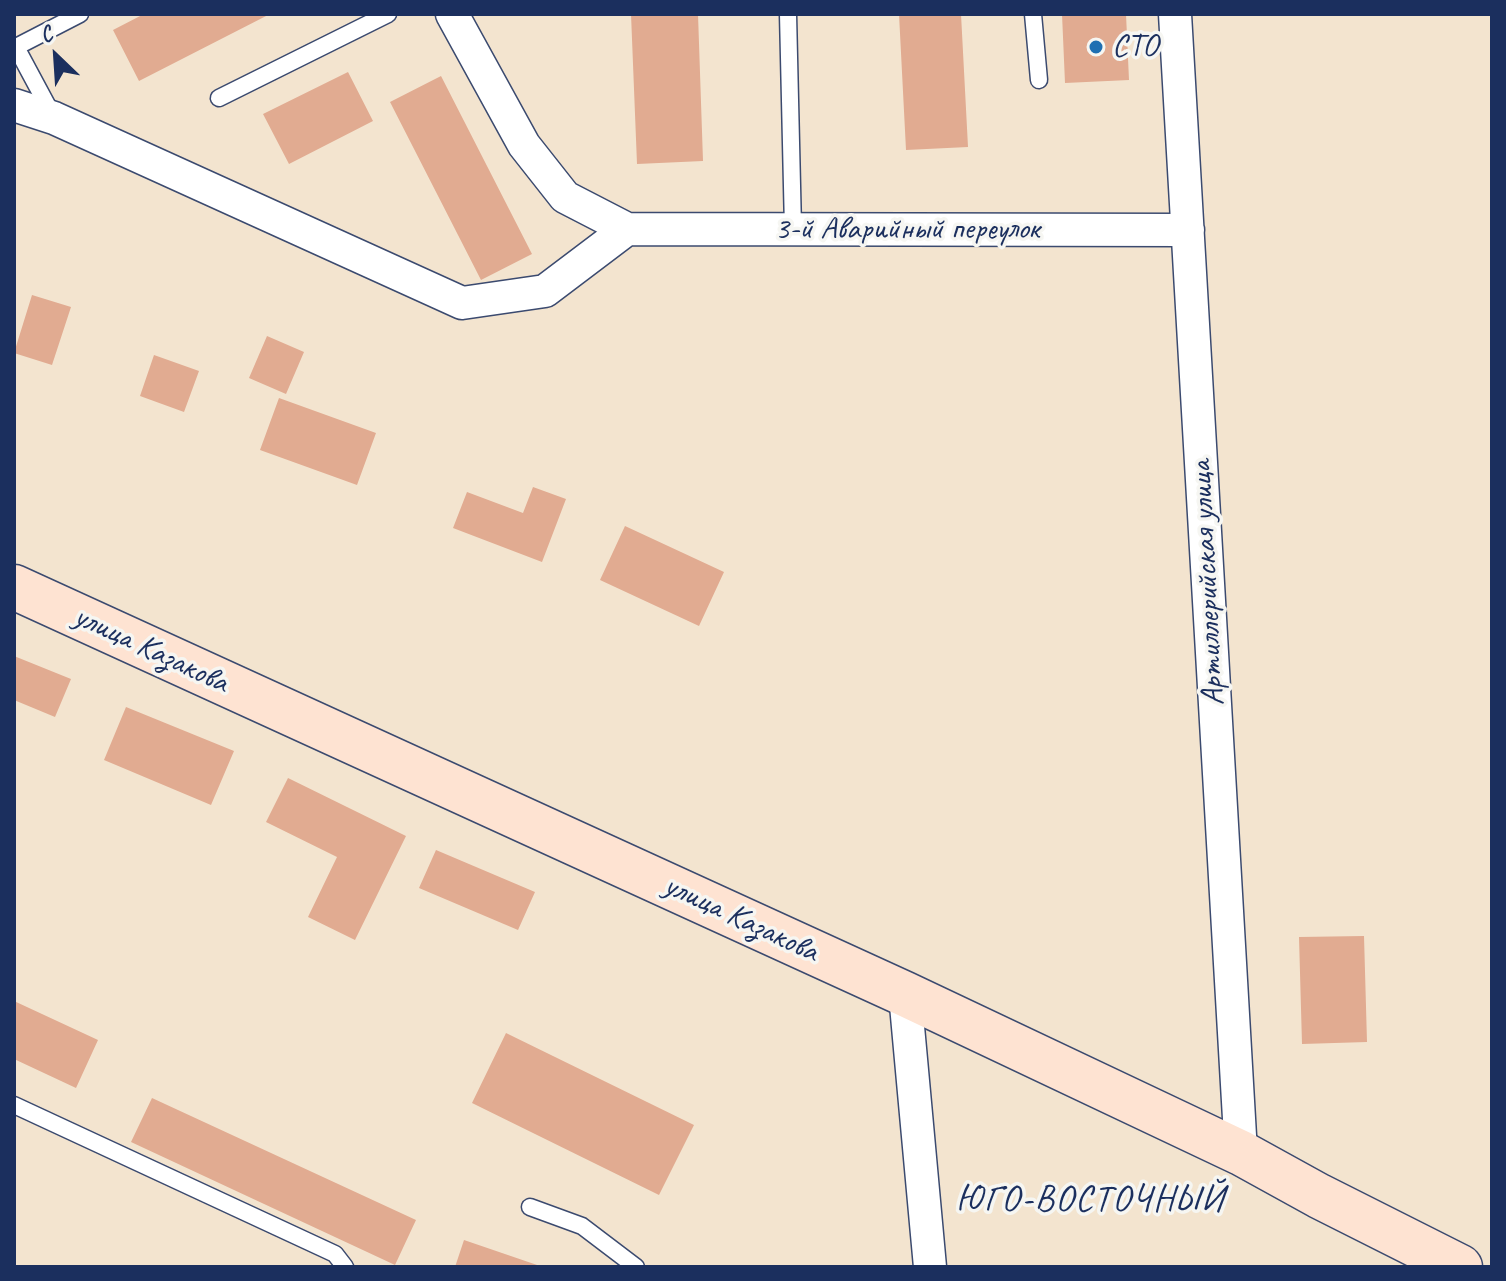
<!DOCTYPE html>
<html>
<head>
<meta charset="utf-8">
<style>
  body { margin:0 }
  #map { position:relative; width:1506px; height:1281px; overflow:hidden; background:#f3e4cf; font-family:Caveat,sans-serif }
  canvas { display:block }
  .frame { position:absolute; inset:0; border:16px solid #1b2f5e; pointer-events:none }
  .north { position:absolute; left:16px; top:16px; width:80px; height:80px; -webkit-text-stroke:6px #f6f6f2; paint-order:stroke; rotate:335deg; font-size:22px; font-weight:700; line-height:32px; text-align:center; color:#1b2f5e }
  .north::after { content:''; display:block; margin:auto; width:28px; height:36px; background:#1b2f5e; clip-path:polygon(50% 0,100% 100%,50% 72%,0 100%) }
</style>
</head>
<body>
<div id="map">
<canvas width="1506" height="1281"></canvas>
<div class="frame"></div>
<div class="north">С</div>
</div>
<script>
const ctx = document.querySelector('canvas').getContext('2d');
ctx.lineJoin = 'round';
function paint(path, color) { ctx.fillStyle = color; ctx.fill(path, 'evenodd'); }
const toPath = rows => new Path2D(rows.map(r => 'M' + r).join(''));
function strokePath(path, color, width, dash) { ctx.strokeStyle = color; ctx.lineWidth = width; ctx.lineCap = dash ? 'butt' : 'round'; ctx.setLineDash(dash || []); ctx.stroke(path); }
function write(font, color, halo, rows, align = 'center') {
  ctx.font = font + ' Caveat,sans-serif'; ctx.lineWidth = 7; ctx.setLineDash([]); ctx.textBaseline = 'middle'; ctx.strokeStyle = halo; ctx.fillStyle = color; for (const [text, x, y, turn = 0] of rows) {
    ctx.save(); ctx.translate(x, y); ctx.rotate((+turn || 0) * Math.PI / 180); ctx.textAlign = isNaN(turn) ? turn : align; if (halo) ctx.strokeText(text, 0, 0); ctx.fillText(text, 0, 0); ctx.restore();
  }
}
const building = toPath([
  [144,14,270,14,139,81,113,30],
  [631,14,698,14,703,161,637,164],
  [899,14,961,14,968,147,906,150],
  [1062,14,1126,14,1129,80,1065,83],
  [348,72,373,121,289,164,263,114],
  [441,76,532,254,481,280,390,102],
  [32,295,71,307,52,365,14,353],
  [267,336,304,352,286,394,249,378],
  [154,355,199,371,184,412,140,396],
  [279,398,376,433,357,485,260,450],
  [533,487,566,499,542,562,453,528,467,492,523,513],
  [625,526,724,572,699,626,600,580],
  [14,656,71,679,55,717,14,700],
  [126,707,234,751,211,805,104,760],
  [288,778,406,836,355,940,308,917,337,857,266,822],
  [436,850,535,892,518,930,419,888],
  [1364,936,1367,1042,1302,1044,1299,937],
  [14,1001,98,1040,76,1088,14,1059],
  [506,1033,694,1125,659,1195,472,1103],
  [152,1098,416,1220,395,1265,131,1142],
  [464,1240,540,1266,540,1267,455,1267]
]);
const lane = toPath([
  [788,14,793,229],
  [1033,14,1039,80],
  [219,98,388,14],
  [53,116,16,47,80,14],
  [14,1105,335,1254,345,1267],
  [530,1207,582,1226,636,1267]
]);
const street = toPath([
  [452,14,524,145,565,197,627,229,1188,230],
  [1175,14,1241,1153],
  [14,105,54,118,462,303,545,291,627,229],
  [905,994,930,1267]
]);
const secondary = toPath([
  [14,587,905,994,1241,1153,1319,1196,1460,1267]
]);
const markers = [
  [1096,47,8,"#1f6fb2"]
];
const poiNames = [
  ["СТО",1112,47]
];
const streetNames = [
  ["3-й Аварийный переулок",907,230],
  ["Артиллерийская улица",1208,583,-93],
  ["улица Казакова",151,650,25],
  ["улица Казакова",741,919,25]
];
const quarterNames = [
  ["ЮГО-ВОСТОЧНЫЙ",1091,1201]
];
paint(building, '#e1ab91');
strokePath(lane, '#3b4a6f', 19);
strokePath(street, '#3b4a6f', 35);
strokePath(secondary, '#3b4a6f', 47);
strokePath(lane, '#fff', 16);
strokePath(street, '#fff', 32);
strokePath(secondary, '#fee3d2', 44);
for (const [x, y, r, color] of markers) { const dot = new Path2D(); dot.arc(x, y, r, 0, 2 * Math.PI); ctx.fillStyle = color; ctx.fill(dot); strokePath(dot, '#f6f6f2', 3); }
write('32px', '#1b2f5e', '#f6f6f2', poiNames, 'left');
write('32px', '#1b2f5e', '#f6f6f2', streetNames);
ctx.letterSpacing = '2px';
write('36px', '#1b2f5e', '#f6f6f2', quarterNames);
ctx.letterSpacing = '0px';
</script>
</body>
</html>
